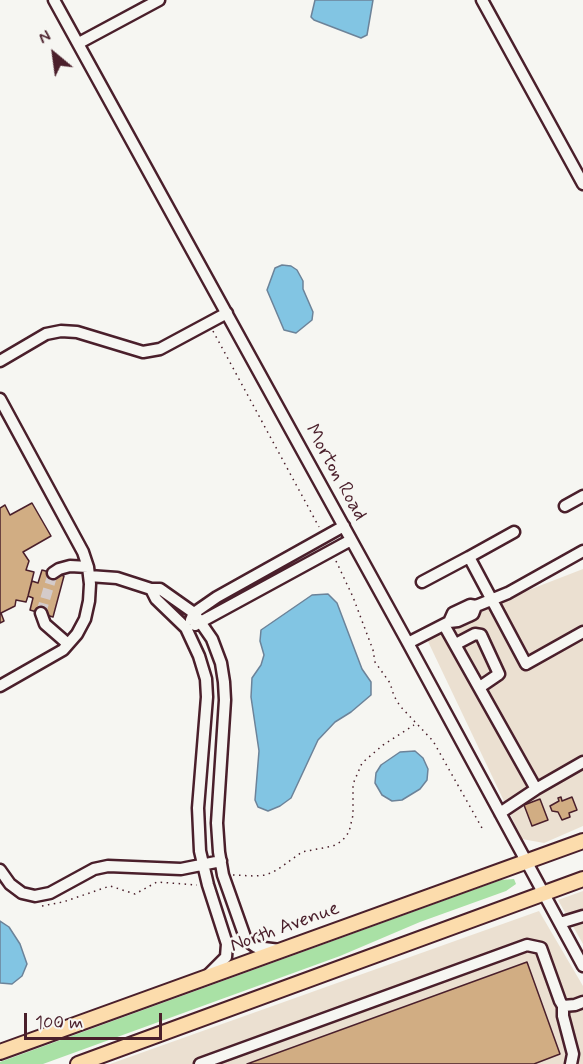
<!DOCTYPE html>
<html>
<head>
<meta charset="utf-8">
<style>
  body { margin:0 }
  #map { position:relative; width:583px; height:1064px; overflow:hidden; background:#f6f6f2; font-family:Mynerve,sans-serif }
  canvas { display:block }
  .north { position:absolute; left:24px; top:24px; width:60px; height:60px; -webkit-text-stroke:4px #f6f6f2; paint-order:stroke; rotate:331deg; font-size:16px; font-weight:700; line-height:24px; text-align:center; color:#4a1f2b }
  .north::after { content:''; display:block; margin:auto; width:21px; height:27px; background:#4a1f2b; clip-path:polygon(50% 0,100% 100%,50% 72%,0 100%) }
  .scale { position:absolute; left:24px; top:1013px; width:138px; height:27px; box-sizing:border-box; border:3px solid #4a1f2b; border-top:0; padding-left:8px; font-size:18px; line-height:21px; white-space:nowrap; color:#4a1f2b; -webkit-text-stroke:4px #f6f6f2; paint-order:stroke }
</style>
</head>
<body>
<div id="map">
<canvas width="583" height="1064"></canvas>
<div class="north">N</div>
<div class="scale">100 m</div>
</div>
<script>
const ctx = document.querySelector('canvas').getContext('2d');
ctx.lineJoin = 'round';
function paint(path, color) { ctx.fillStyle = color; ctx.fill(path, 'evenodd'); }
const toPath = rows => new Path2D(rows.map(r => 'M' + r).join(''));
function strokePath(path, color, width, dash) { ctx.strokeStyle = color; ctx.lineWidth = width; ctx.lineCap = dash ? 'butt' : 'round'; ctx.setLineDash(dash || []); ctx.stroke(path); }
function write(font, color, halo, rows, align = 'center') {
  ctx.font = font + ' Mynerve,sans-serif'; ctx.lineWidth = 5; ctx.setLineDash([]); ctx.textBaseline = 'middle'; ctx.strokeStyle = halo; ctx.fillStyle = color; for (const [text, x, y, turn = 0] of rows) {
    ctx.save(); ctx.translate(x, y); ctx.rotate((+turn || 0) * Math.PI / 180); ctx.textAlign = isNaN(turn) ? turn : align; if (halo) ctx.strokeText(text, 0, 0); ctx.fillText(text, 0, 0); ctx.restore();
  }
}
const built = toPath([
  [583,569,583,826,544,843,522,839,423,631],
  [583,891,583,944,558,900],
  [539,911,583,986,583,1064,110,1064]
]);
const green = toPath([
  [514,879,516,884,506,891,420,922,340,956,43,1064,0,1064,0,1062,462,894,501,880]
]);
const water = toPath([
  [315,0,373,0,367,35,361,38,314,20,311,17,315,0],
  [282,265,291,266,297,270,303,281,303,289,313,312,312,320,296,333,284,330,267,290,275,268,282,265],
  [328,594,337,603,362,669,371,682,371,695,351,712,335,722,318,740,291,798,280,806,268,811,258,807,255,800,259,751,251,697,252,678,261,665,264,655,260,641,261,630,312,595,328,594],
  [415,751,423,758,428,769,427,780,420,789,402,800,392,801,382,795,375,783,376,773,381,765,400,752,415,751],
  [0,921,9,927,20,944,27,964,22,976,12,984,0,983,0,921]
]);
const building = toPath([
  [32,503,51,536,23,552,29,561,26,570,34,572,28,596,26,602,16,600,15,606,1,613,4,621,0,623,0,508,5,505,10,515,32,503],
  [42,570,64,576,53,617,30,610,33,598,28,596,32,581,38,583,42,570],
  [561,797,562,801,572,797,577,810,569,813,570,817,562,820,558,812,552,811,550,806,559,801,558,798,561,797],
  [540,799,548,820,532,826,524,805,540,799],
  [527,962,560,1054,534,1064,247,1064,527,962]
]);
const minorTunnel = toPath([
  [41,613,53,573]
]);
const path = toPath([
  [213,331,319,527],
  [336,561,353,597,373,650,375,662,390,683,394,696,400,706,433,741,482,828],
  [233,875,254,876,266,875,277,870,302,852,333,846,342,841,349,832,353,815,353,784,362,763,383,745,414,725],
  [42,906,63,902,110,886,135,894,157,882,197,885]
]);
const minor = toPath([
  [54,0,408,643,583,966],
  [482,0,583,184],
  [79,43,159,0],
  [0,361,46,334,61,331,77,332,143,352,160,349,227,313],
  [0,399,83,552,88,567,90,584,89,601,85,619,77,634,63,650,0,686],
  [565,506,583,496],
  [469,557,514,532],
  [53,573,59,569,70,566,88,567],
  [89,576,117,578,151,589,160,589,194,613,212,639,221,663,224,682,225,700,217,823,219,852,223,875,246,940,256,947,280,950],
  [422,582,469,557,526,664,583,632],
  [151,589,156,599,186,628,199,656,206,679,207,697,198,808,200,851,208,885,227,944,226,957,207,976],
  [41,613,45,624,68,644],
  [191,620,194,613,217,597,344,526],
  [449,622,453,613,470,605,476,606,508,593,583,551],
  [195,625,351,540],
  [444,625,536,789],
  [408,643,449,622,458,621,469,616,473,614,476,606],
  [456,644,475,634,481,635,499,674,480,687],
  [500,813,536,789,583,762],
  [0,870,10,884,22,893,35,896,50,893,94,869,108,866,181,869,221,861],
  [560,923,583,916],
  [563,1006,563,1016,573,1054,571,1064],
  [200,1064,527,945,541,948,560,1001,563,1006,575,1005,583,1002]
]);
const major = toPath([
  [0,1052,583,841],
  [78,1064,583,879]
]);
const streetNames = [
  ["Morton Road",335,473,61],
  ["North Avenue",285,928,-20]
];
paint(built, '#ebe0d1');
paint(green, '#a9e1a5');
paint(water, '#82c5e3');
strokePath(water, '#6c8399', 1.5);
paint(building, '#d1ad83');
strokePath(building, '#4a1f2b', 1.5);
strokePath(minorTunnel, '#d4cbca', 10, [10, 5]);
strokePath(minor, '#4a1f2b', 15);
strokePath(major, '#4a1f2b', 18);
strokePath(path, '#4a1f2b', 1.5, [1.5, 4.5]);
strokePath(minor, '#f6f6f2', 10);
strokePath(major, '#fcdcac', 14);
write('20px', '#4a1f2b', '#f6f6f2', streetNames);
</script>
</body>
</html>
